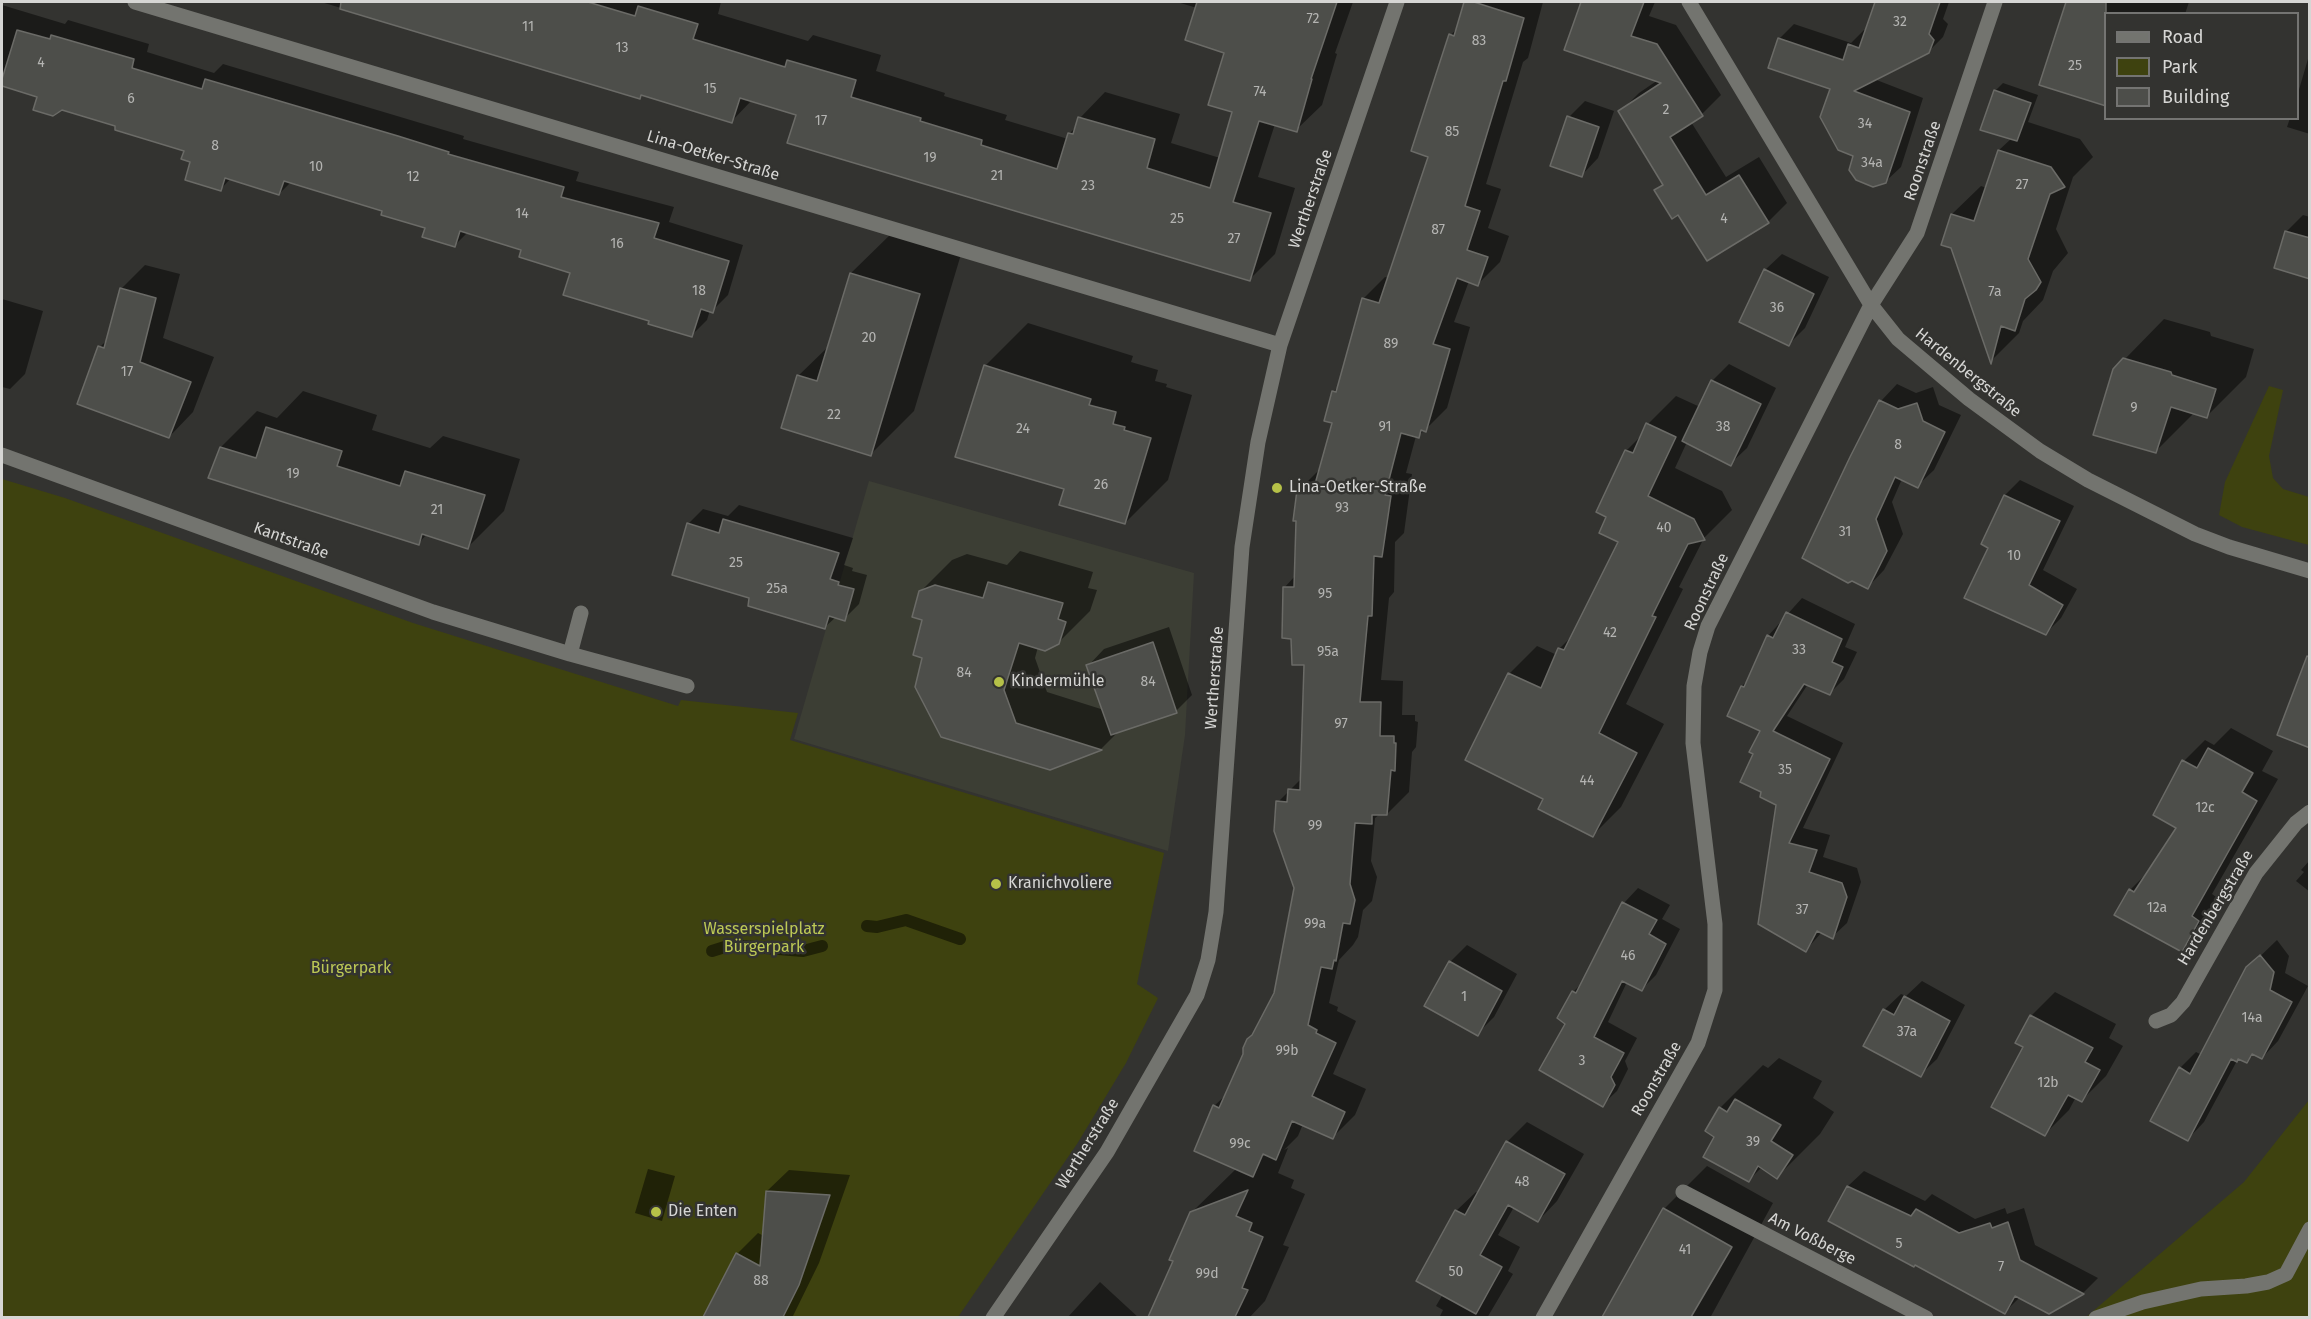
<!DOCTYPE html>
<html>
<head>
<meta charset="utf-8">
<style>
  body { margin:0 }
  #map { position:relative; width:2311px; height:1319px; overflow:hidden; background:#333330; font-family:"Fira Sans",sans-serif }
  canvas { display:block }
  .frame { position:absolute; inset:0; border:3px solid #d6d6d4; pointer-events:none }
  .legend { position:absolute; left:2104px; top:12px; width:195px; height:108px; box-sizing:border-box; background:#333330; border:2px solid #747472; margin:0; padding:8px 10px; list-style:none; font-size:18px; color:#d6d6d4 }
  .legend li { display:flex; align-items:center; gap:12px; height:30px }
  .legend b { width:30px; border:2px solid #747472 }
</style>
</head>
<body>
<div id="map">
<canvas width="2311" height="1319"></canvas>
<div class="frame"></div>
<ul class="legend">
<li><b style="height:8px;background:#73746f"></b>Road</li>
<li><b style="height:16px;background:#3e420f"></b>Park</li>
<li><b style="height:16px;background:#4d4e4a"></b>Building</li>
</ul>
</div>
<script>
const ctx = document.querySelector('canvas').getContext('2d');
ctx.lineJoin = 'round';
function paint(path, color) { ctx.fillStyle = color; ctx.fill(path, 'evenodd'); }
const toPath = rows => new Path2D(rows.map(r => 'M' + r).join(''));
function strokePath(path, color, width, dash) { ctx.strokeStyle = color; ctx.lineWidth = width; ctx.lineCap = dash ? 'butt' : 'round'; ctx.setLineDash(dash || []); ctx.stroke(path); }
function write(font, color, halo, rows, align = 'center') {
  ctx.font = font + ' "Fira Sans",sans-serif'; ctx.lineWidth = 5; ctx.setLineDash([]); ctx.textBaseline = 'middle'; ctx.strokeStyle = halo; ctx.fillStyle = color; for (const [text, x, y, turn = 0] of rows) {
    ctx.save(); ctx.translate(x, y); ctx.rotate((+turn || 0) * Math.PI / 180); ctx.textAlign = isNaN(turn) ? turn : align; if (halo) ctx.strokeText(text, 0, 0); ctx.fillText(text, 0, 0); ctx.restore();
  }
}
const built = toPath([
  [869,481,1194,573,1185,735,1168,851,794,739]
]);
const green = toPath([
  [2269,386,2283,390,2269,456,2273,478,2283,489,2309,497,2309,545,2242,527,2219,515,2225,482],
  [2,479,65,498,413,623,678,706,681,700,798,713,790,740,1164,853,1137,984,1158,998,1126,1063,1077,1144,958,1317,2,1317],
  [2309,1100,2309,1317,2085,1318,2244,1182]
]);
const water = toPath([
  [648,1169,675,1176,662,1221,635,1213]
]);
const shadow = toPath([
  [321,2,721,2,718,14,808,41,813,35,881,55,876,71,945,93,944,96,1007,115,1005,120,1068,139,1069,134,1077,126,1080,118,1105,92,1180,114,1171,143,1220,158,1234,111,1226,52,1197,8,1177,2,1353,2,1335,53,1337,54,1322,105,1296,130,1275,124,1258,177,1295,188,1275,254,1250,279,797,114,752,100,732,121,642,94,639,97],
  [1466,2,1543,2,1528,58,1523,62,1486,184,1501,189,1488,228,1509,236,1500,262,1478,284,1469,281,1454,322,1470,327,1447,408,1425,430,1418,436,1416,436,1406,473,1412,474,1404,533,1395,542,1394,592,1389,598,1381,680,1403,681,1402,715,1415,715,1415,721,1418,722,1416,747,1412,752,1409,792,1387,814,1380,814,1375,818,1371,861,1377,877,1372,901,1363,910,1358,937,1353,945,1339,960,1329,1003,1338,1007,1337,1011,1356,1021,1333,1074,1366,1089,1355,1115,1333,1137,1303,1124,1298,1136,1284,1150,1288,1148,1278,1173,1294,1180,1291,1188,1305,1194,1283,1245,1289,1247,1265,1301,1249,1318,1191,1318,1218,1268,1190,1289,1161,1318,1149,1318,1175,1260,1191,1213,1237,1168,1214,1106,1227,1094,1254,1035,1275,994,1295,888,1278,802,1302,778,1305,664,1293,637,1284,588,1295,576,1298,491,1320,469,1334,422,1333,392,1339,386,1363,299,1385,277,1389,278,1430,156,1413,150,1451,35,1458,27],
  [1582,2,1655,2,1649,16,1676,25,1721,95,1702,114,1691,122,1726,177,1759,157,1787,203,1768,222,1679,213,1656,191,1664,183,1620,112,1639,93,1658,80,1566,49],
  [1876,2,1949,2,1943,19,1948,24,1943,37,1928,52,1874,79,1923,98,1901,167,1885,182,1855,155,1832,88,1779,39,1794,24,1851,43,1864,30,1866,31],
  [2069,2,2189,2,2185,14,2106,14,2067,4],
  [2,5,65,24,68,20,149,44,147,52,214,73,223,64,464,136,463,139,579,172,576,181,674,207,669,222,743,245,728,295,712,311,710,310,707,320,691,336,651,320,572,272,522,249,468,232,455,245,427,227,384,210,291,182,279,194,231,178,221,189,192,161,186,150,39,96,2,85],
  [2310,52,2310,134,2287,127,2290,118,2298,118,2298,93],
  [2003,83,2038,95,2028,122,2080,139,2093,157,2073,177,2056,229,2068,253,2053,271,2043,300,2023,321,2019,333,1991,361,1952,247,1943,244,1952,214,1981,186,1987,188,1999,150,2012,138,1995,91],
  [1585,101,1614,111,1598,158,1582,175,1569,117],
  [2303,215,2310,217,2310,277,2286,232],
  [894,231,962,251,914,411,871,454,798,376,830,345,851,273],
  [1782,254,1829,277,1805,328,1789,344,1765,270],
  [145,265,180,274,163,338,214,357,193,412,169,437,100,347,108,339,121,289],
  [2,299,43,311,25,374,10,389,2,387],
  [2164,319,2210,332,2211,336,2254,349,2246,377,2206,417,2194,413,2155,452,2125,359],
  [1028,323,1133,356,1131,362,1158,370,1155,381,1167,384,1166,387,1192,395,1168,480,1125,523,1066,488,985,366],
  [1729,364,1776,388,1747,448,1730,464,1687,442,1675,468,1722,491,1732,510,1704,538,1679,587,1683,589,1626,704,1664,724,1621,807,1593,835,1545,798,1509,674,1537,646,1557,655,1560,648,1573,635,1620,541,1608,516,1626,451,1643,434,1648,424,1676,396,1700,407,1712,381],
  [1897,384,1916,393,1933,387,1939,405,1961,415,1934,470,1917,486,1902,479,1892,502,1903,534,1884,570,1868,587,1881,401],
  [303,391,377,415,372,430,430,448,443,436,520,459,504,511,468,547,427,534,419,543,221,447,257,411,277,418],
  [2020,480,2074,506,2043,570,2077,589,2061,618,2046,633,1990,548,1983,544,2005,495],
  [739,505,853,538,844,565,853,568,852,571,867,575,859,604,844,619,836,617,825,627,751,597,673,574,689,523,703,509,728,516],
  [1020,551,1093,572,1088,588,1097,590,1090,611,1058,643,1038,647,1035,658,1047,692,1104,710,1088,666,1104,649,1169,627,1192,695,1176,711,1120,730,1101,749,1050,768,924,658,924,619,920,592,952,560,967,554,1007,565],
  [1802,598,1855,624,1845,647,1857,652,1844,679,1829,694,1808,684,1787,716,1843,743,1803,828,1830,835,1823,857,1857,868,1861,882,1847,923,1832,937,1822,932,1806,950,1778,804,1762,791,1755,754,1762,730,1742,686,1750,678,1768,636],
  [2231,728,2273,751,2262,771,2278,779,2212,894,2219,899,2203,929,2181,950,2130,890,2151,869,2178,827,2184,761,2205,740,2214,745],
  [2310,860,2310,892,2296,881,2304,872,2301,870],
  [1638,888,1670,905,1662,919,1680,929,1656,975,1642,989,1627,982,1608,1022,1637,1038,1625,1061,1628,1069,1617,1091,1602,1105,1567,1023,1573,992,1584,981,1624,903],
  [2277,940,2289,956,2285,973,2308,986,2278,1041,2262,1058,2254,1054,2247,1062,2239,1057,2204,1122,2188,1139,2180,1068,2196,1052,2202,1055,2248,968],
  [1467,945,1517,974,1494,1017,1477,1034,1426,1006,1450,962],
  [1922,981,1965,1005,1937,1059,1920,1075,1884,1010,1901,994,1906,996],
  [2055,992,2116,1024,2109,1038,2123,1046,2106,1076,2082,1100,2076,1097,2069,1110,2045,1134,2031,1016],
  [1779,1058,1822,1081,1813,1098,1834,1112,1820,1134,1777,1177,1762,1167,1749,1180,1716,1136,1707,1131,1720,1108,1763,1065,1768,1068],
  [1527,1122,1584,1154,1557,1201,1538,1221,1514,1207,1498,1235,1520,1247,1508,1271,1513,1274,1487,1318,1439,1318,1443,1310,1436,1306,1443,1294,1456,1211,1476,1192,1478,1193,1507,1142],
  [1707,1166,1773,1203,1710,1318,1604,1318,1664,1209],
  [789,1170,850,1175,819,1263,792,1318,705,1318,737,1254,758,1233,764,1236,767,1191],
  [1864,1171,1925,1201,1932,1194,1975,1219,2005,1208,2007,1214,2024,1208,2035,1245,2098,1278,2083,1293,2049,1313,2020,1297,2005,1312,1830,1220,1848,1186],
  [1100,1282,1139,1318,1067,1318]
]);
const stream = toPath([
  [867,926,877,927,906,920,960,939],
  [712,951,731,945,803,951,822,946]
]);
const building = toPath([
  [341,2,588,2,635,16,638,6,698,24,693,39,785,67,787,60,856,80,851,97,921,118,920,121,982,140,981,145,1057,169,1068,133,1073,134,1078,117,1155,139,1147,168,1210,188,1232,112,1208,105,1224,53,1185,40,1197,2,1337,2,1311,79,1312,79,1297,132,1259,121,1233,202,1271,213,1250,281,787,143,796,115,740,98,732,123,641,95,640,99,340,9,341,2],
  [1464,2,1474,2,1524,18,1506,81,1503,81,1465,206,1480,211,1467,250,1488,257,1478,286,1457,278,1433,344,1450,349,1426,432,1421,430,1419,438,1401,433,1385,495,1391,496,1382,557,1374,556,1372,616,1368,616,1360,702,1381,702,1380,736,1394,736,1394,743,1396,743,1395,771,1391,770,1387,815,1372,815,1372,824,1355,823,1350,884,1355,900,1350,924,1343,923,1336,961,1334,960,1332,969,1321,967,1308,1025,1317,1030,1316,1033,1336,1043,1312,1096,1345,1112,1333,1139,1292,1121,1276,1160,1263,1154,1253,1177,1194,1151,1213,1105,1219,1108,1243,1054,1243,1048,1247,1039,1252,1035,1274,993,1294,888,1274,831,1276,801,1287,802,1288,789,1300,790,1304,665,1292,665,1291,639,1282,638,1283,587,1294,587,1296,521,1293,521,1297,490,1306,492,1307,483,1315,484,1332,423,1324,421,1332,391,1336,392,1362,298,1379,303,1428,157,1411,151,1449,34,1454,36,1464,2],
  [1581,2,1644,2,1631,36,1657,44,1703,116,1670,137,1706,195,1739,175,1769,223,1707,261,1678,215,1672,219,1654,190,1663,185,1618,111,1661,83,1564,50,1581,2],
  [1875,2,1940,2,1929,34,1934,40,1929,53,1854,91,1910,112,1886,183,1873,187,1856,180,1849,170,1853,156,1838,150,1820,117,1830,89,1768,68,1778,38,1843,60,1848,44,1859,48,1875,2],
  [2066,2,2106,2,2106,106,2039,85,2066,2],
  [17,30,50,39,51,35,134,59,132,68,202,89,205,79,398,136,449,152,448,154,564,187,561,197,659,223,654,238,729,261,713,313,701,309,692,337,648,324,649,321,563,295,570,273,519,257,521,250,460,231,455,247,422,237,425,228,381,215,382,211,284,181,279,195,225,178,221,191,185,180,190,162,181,159,184,151,115,130,115,126,62,110,53,116,33,110,37,97,2,86,2,79,17,30],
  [1994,90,2031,103,2017,141,1980,130,1994,90],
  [1567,116,1599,127,1582,177,1550,166,1567,116],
  [1998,150,2051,167,2065,187,2050,194,2028,259,2041,282,2036,290,2025,299,2015,331,2001,326,1991,364,1951,248,1941,245,1951,214,1974,221,1998,150],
  [2285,231,2310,238,2310,279,2274,268,2285,231],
  [1764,269,1814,294,1789,346,1739,322,1764,269],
  [850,273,920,294,871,456,781,428,797,375,817,381,850,273],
  [120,288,156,298,140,362,191,382,169,438,77,404,98,346,104,348,120,288],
  [2123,358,2171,372,2172,375,2216,389,2207,418,2171,407,2156,453,2093,435,2113,369,2123,358],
  [984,365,1091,399,1089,405,1116,412,1113,424,1125,427,1124,430,1151,438,1125,524,1059,505,1064,489,955,457,984,365],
  [1711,380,1761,404,1731,466,1682,441,1711,380],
  [1879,400,1898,409,1917,403,1923,421,1945,432,1918,488,1895,477,1876,519,1887,551,1868,589,1852,581,1848,583,1802,558,1850,457,1879,400],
  [1646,423,1676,437,1648,496,1694,519,1705,540,1688,544,1652,616,1656,617,1599,733,1637,753,1593,837,1538,809,1543,799,1465,760,1508,673,1541,688,1558,648,1564,650,1618,542,1599,533,1606,517,1596,512,1625,450,1633,453,1646,423],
  [266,427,342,451,337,466,400,486,405,471,485,495,468,549,422,534,419,545,208,478,220,447,256,458,266,427],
  [2004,495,2060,521,2029,585,2063,605,2046,635,1964,598,1988,548,1981,544,2004,495],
  [723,519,839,553,830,579,839,582,838,585,854,589,845,621,829,616,825,629,748,606,749,598,672,575,687,523,719,533,723,519],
  [988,582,1063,603,1058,619,1066,622,1059,644,1045,651,1019,643,1004,690,1016,723,1102,750,1050,770,941,737,915,687,922,658,913,655,922,620,912,617,919,591,935,585,983,598,988,582],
  [1786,612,1842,639,1832,662,1843,667,1830,695,1804,684,1773,731,1830,759,1789,843,1817,850,1809,872,1842,883,1847,897,1833,939,1817,931,1806,952,1758,924,1776,805,1760,797,1761,792,1740,782,1753,754,1749,752,1760,731,1727,716,1741,686,1744,687,1767,635,1773,638,1786,612],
  [1153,642,1177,713,1111,735,1086,665,1153,642],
  [2307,656,2310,657,2310,748,2277,735,2307,656],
  [2208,748,2253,773,2242,792,2257,801,2192,916,2199,921,2182,952,2114,915,2129,889,2134,892,2176,828,2153,815,2182,760,2197,768,2208,748],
  [1622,902,1657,920,1649,934,1666,944,1642,991,1622,981,1594,1037,1624,1053,1611,1077,1615,1085,1603,1107,1539,1070,1565,1024,1557,1018,1572,991,1576,993,1622,902],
  [2260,955,2274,972,2270,990,2292,1002,2262,1059,2252,1054,2247,1063,2238,1059,2237,1062,2231,1059,2188,1141,2150,1121,2179,1067,2190,1074,2246,967,2260,955],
  [1449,961,1502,991,1478,1036,1424,1006,1449,961],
  [1904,996,1950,1021,1921,1077,1863,1046,1883,1009,1894,1015,1904,996],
  [2030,1015,2093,1048,2085,1062,2100,1070,2082,1102,2068,1095,2045,1136,1991,1107,2023,1047,2015,1043,2030,1015],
  [1735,1099,1781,1125,1771,1141,1793,1155,1777,1179,1758,1166,1749,1182,1703,1157,1714,1137,1705,1131,1719,1107,1727,1112,1735,1099],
  [1506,1141,1565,1174,1538,1222,1508,1205,1480,1255,1502,1267,1476,1314,1416,1281,1455,1210,1465,1215,1506,1141],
  [1847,1186,1911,1216,1916,1209,1959,1233,1990,1223,1992,1228,2008,1222,2020,1260,2084,1294,2049,1314,2015,1296,2005,1314,1915,1265,1914,1267,1828,1221,1847,1186],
  [1248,1190,1236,1216,1252,1223,1249,1231,1263,1237,1242,1288,1248,1290,1235,1317,1148,1317,1173,1261,1169,1260,1190,1212,1248,1190],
  [766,1191,830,1195,799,1285,783,1317,703,1317,736,1253,760,1266,766,1191],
  [1663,1208,1732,1247,1691,1317,1602,1317,1663,1208]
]);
const minor = toPath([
  [135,2,1280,345],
  [1689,2,1871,305,1898,339,1969,399,2040,451,2088,480,2195,534,2229,547,2310,571],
  [2,455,433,612,570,654,687,686],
  [570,654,581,613],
  [2156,1021,2171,1015,2183,1002,2256,873,2296,823,2310,812],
  [1683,1192,1926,1318],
  [993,1318,1107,1152,1197,995,1208,960,1216,912,1242,547,1258,442,1280,345,1397,2],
  [1543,1318,1698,1043,1715,990,1715,924,1693,743,1694,686,1700,652,1708,626,1871,305,1917,233,1995,2],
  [2096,1318,2143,1302,2201,1289,2246,1286,2268,1282,2286,1274,2310,1229]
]);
const markers = [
  [1277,488,6,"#b6c148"],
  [999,682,6,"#b6c148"],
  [996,884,6,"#b6c148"],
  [656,1212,6,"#b6c148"]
];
const numberNames = [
  ["72",1313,19],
  ["32",1900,22],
  ["11",528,27],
  ["83",1479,41],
  ["13",622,48],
  ["4",41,63],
  ["25",2075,66],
  ["15",710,89],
  ["74",1260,92],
  ["6",131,99],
  ["2",1666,110],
  ["17",821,121],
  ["34",1865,124],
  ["85",1452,132],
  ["8",215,146],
  ["19",930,158],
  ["34a",1872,163],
  ["10",316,167],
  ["21",997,176],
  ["12",413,177],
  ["27",2022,185],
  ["23",1088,186],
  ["14",522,214],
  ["25",1177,219],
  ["4",1724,219],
  ["87",1438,230],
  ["27",1234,239],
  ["16",617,244],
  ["18",699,291],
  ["7a",1995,292],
  ["36",1777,308],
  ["20",869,338],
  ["89",1391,344],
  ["17",127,372],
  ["9",2134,408],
  ["22",834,415],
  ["91",1385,427],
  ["38",1723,427],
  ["24",1023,429],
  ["8",1898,445],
  ["19",293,474],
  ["26",1101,485],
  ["93",1342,508],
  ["21",437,510],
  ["40",1664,528],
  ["31",1845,532],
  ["10",2014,556],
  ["25",736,563],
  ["25a",777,589],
  ["95",1325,594],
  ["42",1610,633],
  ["33",1799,650],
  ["95a",1328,652],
  ["84",964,673],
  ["84",1148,682],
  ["97",1341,724],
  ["35",1785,770],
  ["44",1587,781],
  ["12c",2205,808],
  ["99",1315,826],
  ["12a",2157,908],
  ["37",1802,910],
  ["99a",1315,924],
  ["46",1628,956],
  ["1",1464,997],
  ["14a",2252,1018],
  ["37a",1907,1032],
  ["99b",1287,1051],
  ["3",1582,1061],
  ["12b",2048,1083],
  ["39",1753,1142],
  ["99c",1240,1144],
  ["48",1522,1182],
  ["5",1899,1244],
  ["41",1685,1250],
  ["7",2001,1267],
  ["50",1456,1272],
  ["99d",1207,1274],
  ["88",761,1281]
];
const streetNames = [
  ["Lina-Oetker-Straße",713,156,17],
  ["Roonstraße",1923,161,-71],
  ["Wertherstraße",1311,199,-71],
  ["Hardenbergstraße",1968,373,39],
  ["Kantstraße",291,541,20],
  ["Roonstraße",1707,592,-65],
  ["Wertherstraße",1215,678,-86],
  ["Hardenbergstraße",2216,908,-59],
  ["Roonstraße",1657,1079,-60],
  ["Wertherstraße",1088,1144,-58],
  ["Am Voßberge",1812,1239,27]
];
const poiNames = [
  ["Lina-Oetker-Straße",1289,488],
  ["Kindermühle",1011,682],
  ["Kranichvoliere",1008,884],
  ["Die Enten",668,1212]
];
const parkNames = [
  ["Wasserspielplatz",764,930],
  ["Bürgerpark",764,948],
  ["Bürgerpark",351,969]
];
paint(built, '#3c3e34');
paint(green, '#3e420f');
paint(water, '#202207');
paint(shadow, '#0007');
strokePath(stream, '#202207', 12);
paint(building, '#4d4e4a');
strokePath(building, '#6b6b67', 1.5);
strokePath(minor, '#73746f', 15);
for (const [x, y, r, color] of markers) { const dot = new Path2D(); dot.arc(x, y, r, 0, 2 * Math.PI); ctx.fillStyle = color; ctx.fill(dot); strokePath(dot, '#333330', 2); }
write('14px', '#b4b4b2', null, numberNames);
write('16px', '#d6d6d4', '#333330', streetNames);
write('16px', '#d6d6d4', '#333330', poiNames, 'left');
write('16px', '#bdc955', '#333330', parkNames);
</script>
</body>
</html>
